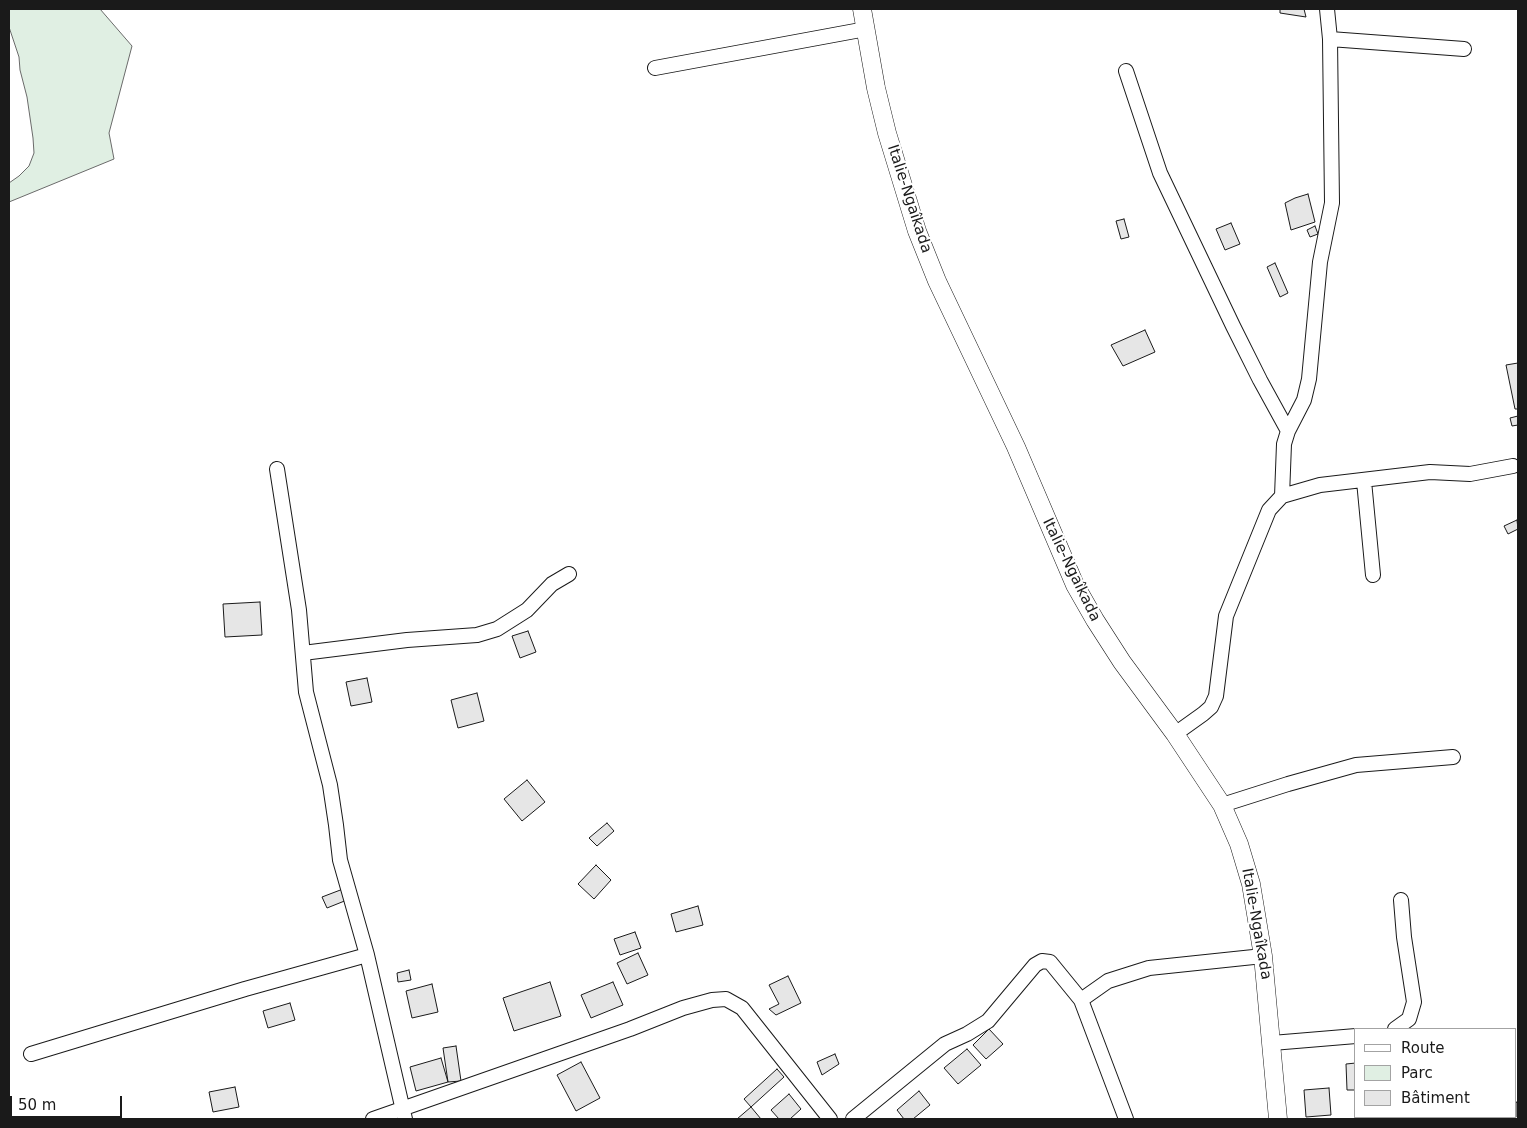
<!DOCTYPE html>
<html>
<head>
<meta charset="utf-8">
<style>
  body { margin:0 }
  #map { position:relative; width:1527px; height:1128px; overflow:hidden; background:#fff; font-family:"DejaVu Sans",sans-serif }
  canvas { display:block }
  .frame { position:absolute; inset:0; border:10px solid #1a1a1a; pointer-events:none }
  .legend { position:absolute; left:1354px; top:1028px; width:162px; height:90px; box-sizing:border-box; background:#fff; border:1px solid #a3a3a3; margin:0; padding:6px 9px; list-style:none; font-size:15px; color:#1a1a1a }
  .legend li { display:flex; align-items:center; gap:10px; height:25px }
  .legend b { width:25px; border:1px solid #a3a3a3 }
  .scale { position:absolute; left:10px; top:1096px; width:112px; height:22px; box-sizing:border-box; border:2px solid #1a1a1a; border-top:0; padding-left:6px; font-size:15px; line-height:18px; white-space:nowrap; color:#1a1a1a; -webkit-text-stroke:4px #fff; paint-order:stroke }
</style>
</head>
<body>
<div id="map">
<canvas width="1527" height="1128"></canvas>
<div class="frame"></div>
<ul class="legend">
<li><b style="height:6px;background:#fff"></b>Route</li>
<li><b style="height:14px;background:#e0efe3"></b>Parc</li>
<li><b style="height:14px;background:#e6e6e6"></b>Bâtiment</li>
</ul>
<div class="scale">50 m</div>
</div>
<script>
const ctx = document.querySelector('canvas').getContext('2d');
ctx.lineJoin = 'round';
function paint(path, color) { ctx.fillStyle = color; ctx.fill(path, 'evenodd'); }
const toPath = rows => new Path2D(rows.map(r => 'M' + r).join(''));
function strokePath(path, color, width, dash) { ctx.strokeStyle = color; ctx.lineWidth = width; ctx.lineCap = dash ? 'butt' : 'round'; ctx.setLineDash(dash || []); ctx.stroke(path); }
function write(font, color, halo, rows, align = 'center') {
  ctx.font = font + ' "DejaVu Sans",sans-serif'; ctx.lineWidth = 4; ctx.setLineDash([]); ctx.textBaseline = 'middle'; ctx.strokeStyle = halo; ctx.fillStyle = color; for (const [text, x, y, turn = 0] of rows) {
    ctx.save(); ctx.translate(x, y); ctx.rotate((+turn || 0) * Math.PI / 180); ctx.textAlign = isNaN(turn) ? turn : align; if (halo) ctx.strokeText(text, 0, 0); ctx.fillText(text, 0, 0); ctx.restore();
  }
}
const green = toPath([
  [9,9,100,9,132,46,109,133,114,159,9,202,9,183,19,176,29,166,34,153,33,138,27,97,20,70,19,57,9,27,9,9]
]);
const building = toPath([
  [1280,9,1304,9,1306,17,1280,13,1280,9],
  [1308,194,1315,222,1291,230,1285,203,1295,198,1308,194],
  [1124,219,1129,237,1121,239,1116,221,1124,219],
  [1231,223,1240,244,1225,250,1216,229,1231,223],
  [1315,226,1318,234,1310,237,1307,230,1315,226],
  [1275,263,1288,293,1280,297,1267,267,1275,263],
  [1145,330,1155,352,1123,366,1111,345,1145,330],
  [1518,363,1518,409,1515,409,1506,365,1518,363],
  [1518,416,1518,425,1512,426,1510,418,1518,416],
  [1517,520,1518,529,1508,534,1504,526,1517,520],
  [260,602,262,635,225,637,223,604,260,602],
  [528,631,536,652,520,658,512,636,528,631],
  [367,678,372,702,351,706,346,682,367,678],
  [477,693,484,721,458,728,451,700,477,693],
  [527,780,545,802,522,821,504,799,527,780],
  [607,823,614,831,597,846,589,838,607,823],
  [596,865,611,880,594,899,578,884,596,865],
  [343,889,347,900,327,908,322,897,343,889],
  [698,906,703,925,676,932,671,914,698,906],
  [635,932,641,948,620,955,614,939,635,932],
  [638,953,648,975,627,984,617,963,638,953],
  [409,970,411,980,398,982,397,973,409,970],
  [788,976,801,1003,776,1015,769,1009,779,1004,769,985,788,976],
  [550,982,561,1016,514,1031,503,998,550,982],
  [613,982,623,1005,591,1018,581,995,613,982],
  [432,984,438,1012,412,1018,406,991,432,984],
  [290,1003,295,1020,268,1028,263,1011,290,1003],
  [989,1029,1003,1044,986,1059,973,1045,989,1029],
  [456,1046,461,1081,448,1082,443,1048,456,1046],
  [967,1049,981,1065,958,1084,944,1068,967,1049],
  [835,1054,839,1064,822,1075,817,1062,835,1054],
  [441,1058,448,1082,416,1091,410,1067,441,1058],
  [581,1062,600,1098,576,1111,557,1075,581,1062],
  [1356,1063,1356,1090,1347,1090,1346,1064,1356,1063],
  [777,1069,784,1077,751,1107,744,1099,777,1069],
  [235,1087,239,1107,213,1112,209,1092,235,1087],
  [1329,1088,1331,1115,1306,1117,1304,1090,1329,1088],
  [919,1091,930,1105,913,1119,904,1119,897,1110,919,1091],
  [789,1094,801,1109,790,1119,779,1119,771,1110,789,1094],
  [1516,1102,1518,1103,1518,1119,1500,1119,1500,1117,1516,1117,1516,1102],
  [751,1107,761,1119,737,1119,751,1107]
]);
const minor = toPath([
  [1330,39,1464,49],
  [655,68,866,29],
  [1126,71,1160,173,1233,326,1260,380,1288,431],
  [277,469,299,610,306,692,330,785,336,825,340,860,367,955,405,1119],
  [1364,481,1373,575],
  [1282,496,1284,444,1288,431,1304,400,1309,379,1320,262,1332,203,1330,39,1327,9],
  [303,653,407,640,477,635,497,629,527,610,552,584,569,574],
  [1175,734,1203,714,1211,707,1216,696,1226,616,1269,510,1282,496,1320,485,1430,472,1470,474,1513,466],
  [1222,805,1288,784,1356,765,1453,757],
  [1081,1000,1108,981,1149,968,1263,956],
  [1395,1029,1409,1019,1414,1002,1404,937,1401,900],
  [1272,1043,1356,1036],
  [31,1054,245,989,367,955],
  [373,1119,630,1029,683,1008,712,1000,726,999,742,1008,830,1119],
  [853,1119,945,1044,967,1034,988,1021,1035,965,1042,961,1050,962,1081,1000,1126,1119]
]);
const tertiary = toPath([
  [862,9,876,88,887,133,917,231,937,281,1016,447,1075,585,1095,620,1122,662,1175,734,1222,805,1239,844,1251,884,1263,956,1278,1119]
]);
const streetNames = [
  ["Italie-Ngaîkada",909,199,72],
  ["Italie-Ngaîkada",1071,570,64],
  ["Italie-Ngaîkada",1256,924,80]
];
paint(green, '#e0efe3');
strokePath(green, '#6a6a6a', 1);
paint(building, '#e6e6e6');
strokePath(building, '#1a1a1a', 1);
strokePath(minor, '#1a1a1a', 16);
strokePath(tertiary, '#1a1a1a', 19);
strokePath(minor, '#fff', 14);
strokePath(tertiary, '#fff', 18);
write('15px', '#1a1a1a', '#fff', streetNames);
</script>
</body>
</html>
